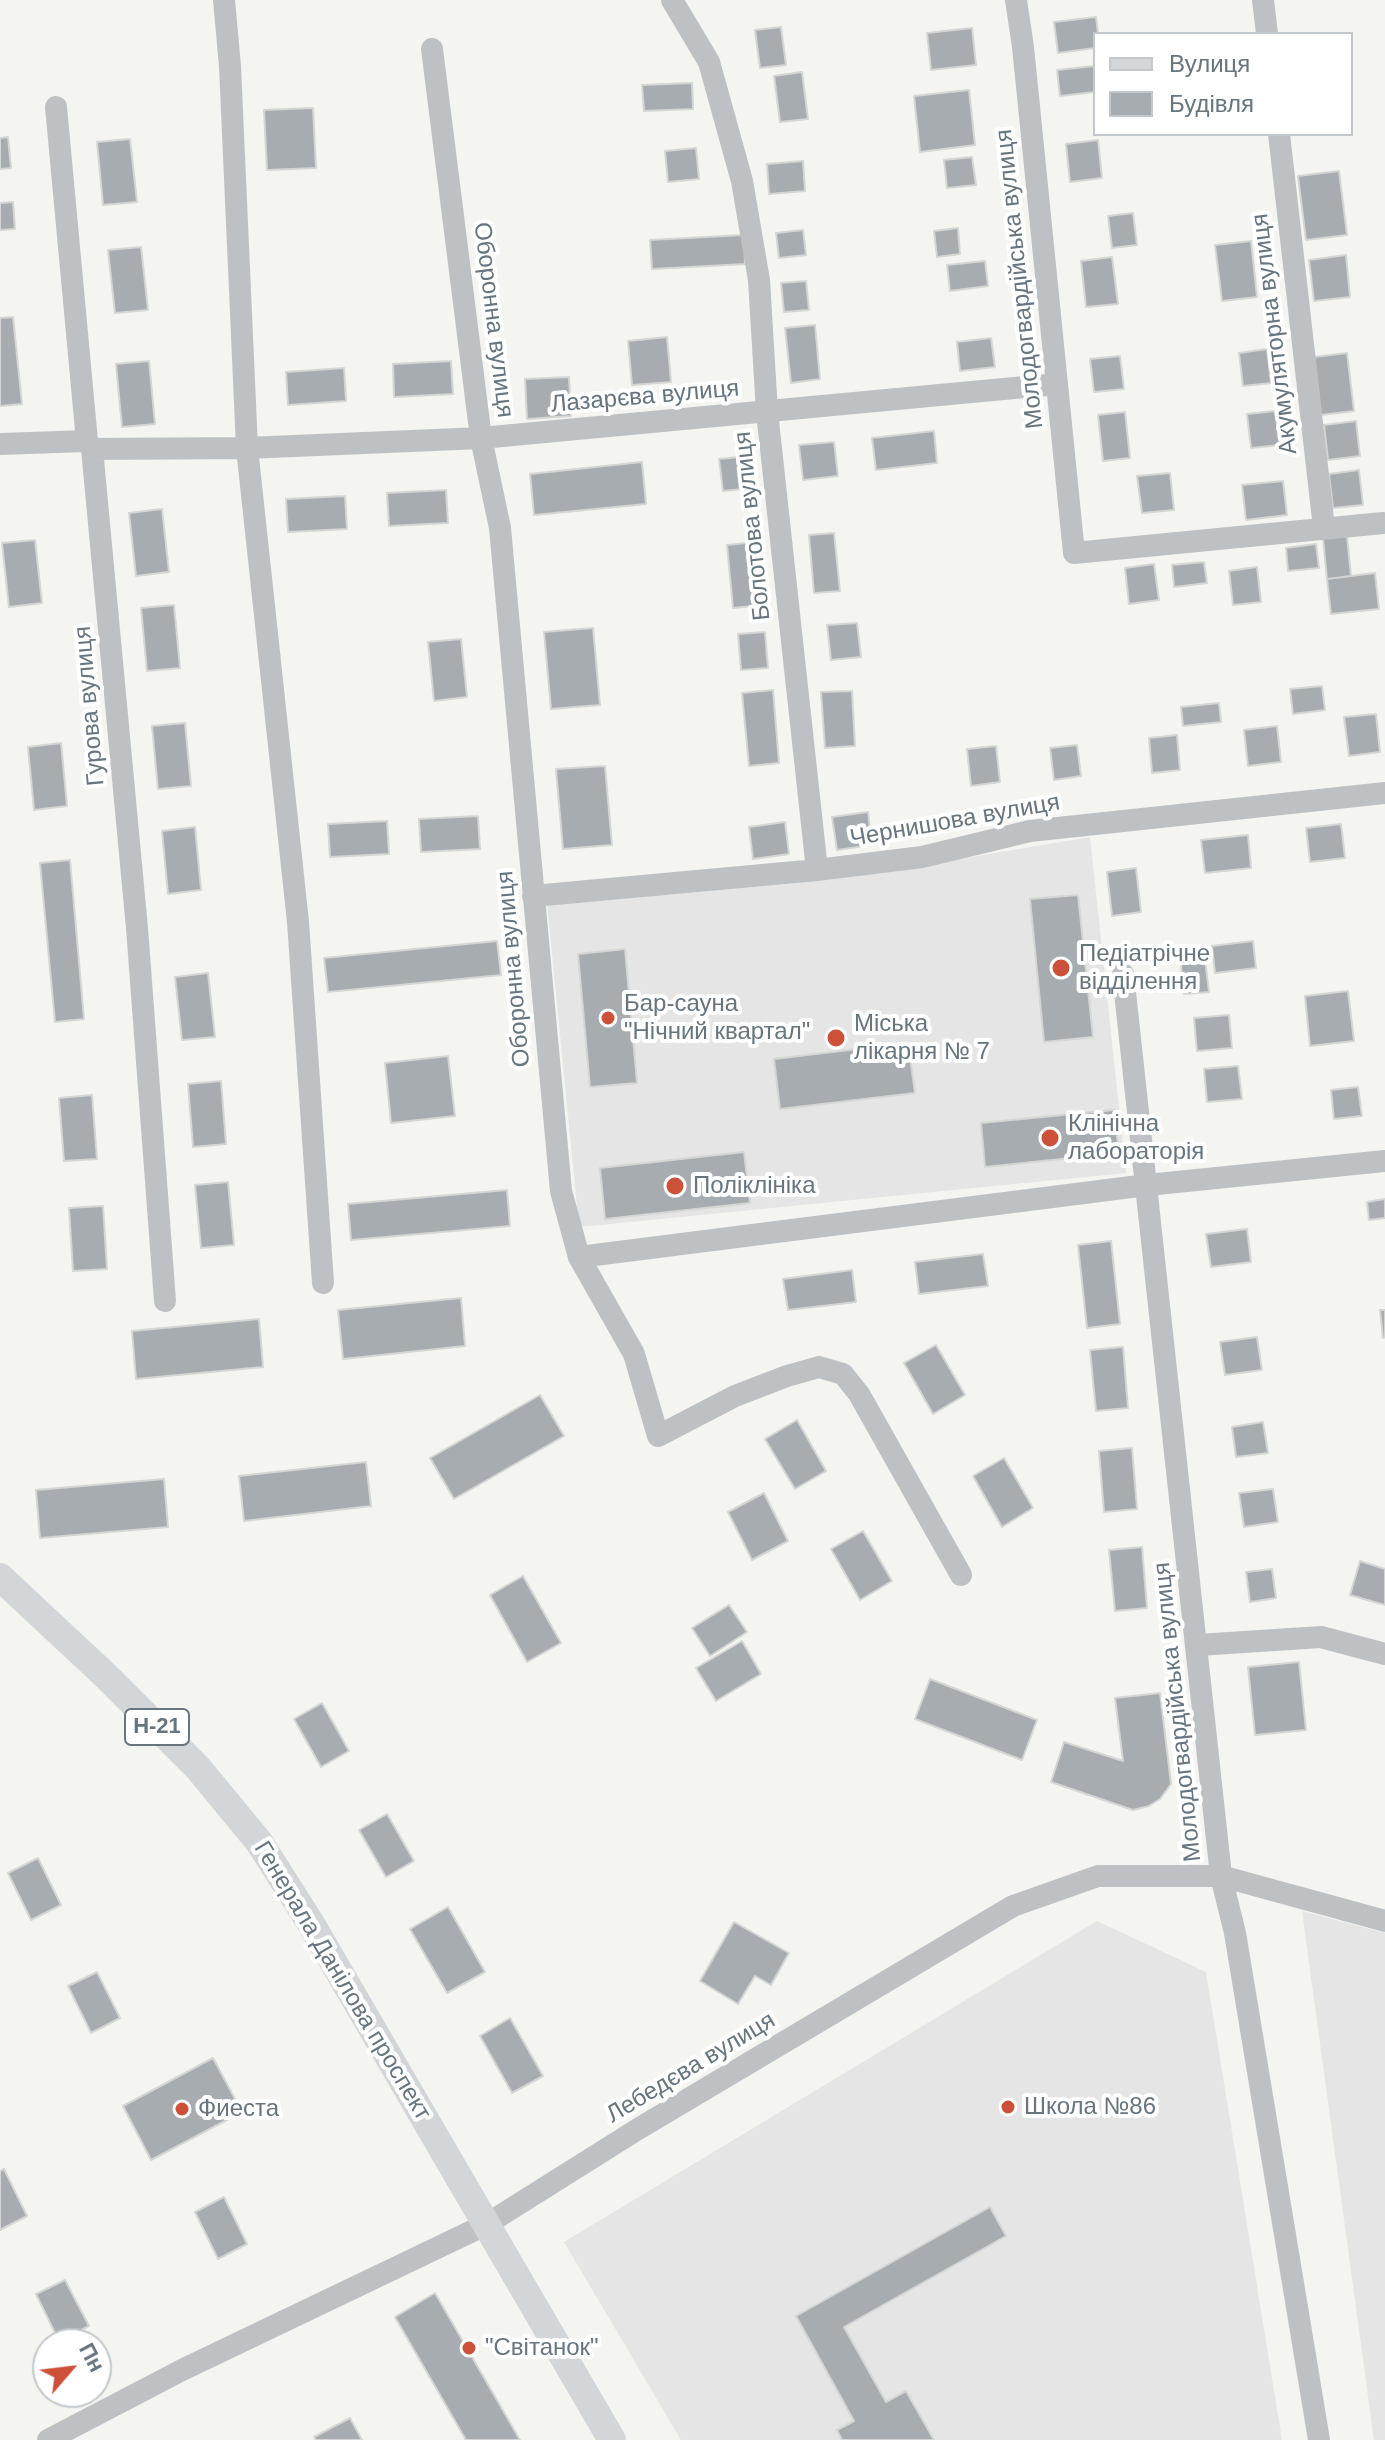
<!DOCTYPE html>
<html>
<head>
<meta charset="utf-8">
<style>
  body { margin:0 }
  #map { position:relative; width:1385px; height:2440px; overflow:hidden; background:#f4f4f1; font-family:Helvetica,sans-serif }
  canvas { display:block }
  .legend { position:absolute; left:1093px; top:32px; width:260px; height:104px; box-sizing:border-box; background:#fff; border:2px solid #c2c8cb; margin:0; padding:10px 14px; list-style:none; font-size:24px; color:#67757e }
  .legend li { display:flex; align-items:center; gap:16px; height:40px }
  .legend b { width:40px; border:2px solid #c2c8cb }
  .north { position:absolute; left:32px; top:2328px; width:80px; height:80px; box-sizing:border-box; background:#fff; border:2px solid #c2c8cb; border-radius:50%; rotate:62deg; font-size:22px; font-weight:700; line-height:32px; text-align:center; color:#67757e }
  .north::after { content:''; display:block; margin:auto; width:28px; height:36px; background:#cd5038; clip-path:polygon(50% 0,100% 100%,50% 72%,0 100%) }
</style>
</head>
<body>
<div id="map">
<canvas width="1385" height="2440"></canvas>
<ul class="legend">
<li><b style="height:10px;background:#d2d6d9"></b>Вулиця</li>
<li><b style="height:22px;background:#a6acb0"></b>Будівля</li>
</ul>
<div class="north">Пн</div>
</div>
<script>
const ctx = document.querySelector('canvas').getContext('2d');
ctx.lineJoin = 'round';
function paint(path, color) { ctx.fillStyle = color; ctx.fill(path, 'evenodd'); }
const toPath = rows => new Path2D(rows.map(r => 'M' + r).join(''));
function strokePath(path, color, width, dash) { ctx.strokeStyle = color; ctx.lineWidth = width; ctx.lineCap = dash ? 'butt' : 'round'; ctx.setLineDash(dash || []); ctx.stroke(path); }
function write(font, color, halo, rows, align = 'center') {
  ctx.font = font + ' Helvetica,sans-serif'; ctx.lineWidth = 8; ctx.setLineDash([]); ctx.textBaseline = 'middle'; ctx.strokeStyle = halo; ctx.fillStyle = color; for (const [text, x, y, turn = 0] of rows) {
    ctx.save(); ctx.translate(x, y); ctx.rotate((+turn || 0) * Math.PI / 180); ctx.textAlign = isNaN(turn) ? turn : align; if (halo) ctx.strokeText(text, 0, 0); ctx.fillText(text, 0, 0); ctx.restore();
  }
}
const built = toPath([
  [1090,837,1126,1173,579,1227,547,902,930,864],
  [1302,1911,1385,1933,1385,2440,1374,2440],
  [1097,1921,1206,1972,1282,2440,681,2440,564,2242]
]);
const building = toPath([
  [1096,17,1098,34,1095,34,1095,48,1058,53,1054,22,1096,17],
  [781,27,786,65,760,68,755,30,781,27],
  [972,28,976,65,931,70,927,33,972,28],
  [1094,66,1095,92,1060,96,1057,70,1094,66],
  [802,72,808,119,780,122,774,76,802,72],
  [692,83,693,109,644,111,642,85,692,83],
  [969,90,975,145,920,152,914,96,969,90],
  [313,108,316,168,267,170,264,110,313,108],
  [8,137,11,168,0,169,0,138,8,137],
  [130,139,137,202,103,205,97,142,130,139],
  [1098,140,1102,178,1070,182,1066,144,1098,140],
  [696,148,699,179,668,182,665,151,696,148],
  [972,157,976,185,947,188,944,160,972,157],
  [803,161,805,191,769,194,767,164,803,161],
  [1339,171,1347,235,1306,240,1298,176,1339,171],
  [13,202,15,229,0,230,0,203,13,202],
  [1133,213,1137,245,1112,248,1108,216,1133,213],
  [958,228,960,254,937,257,934,231,958,228],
  [803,230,806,255,779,258,776,233,803,230],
  [744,235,745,264,652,269,650,240,744,235],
  [1251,241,1257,297,1222,301,1215,245,1251,241],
  [141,247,148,310,115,313,108,250,141,247],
  [1346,255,1350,297,1314,301,1309,260,1346,255],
  [1112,257,1118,304,1086,307,1081,261,1112,257],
  [985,261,988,286,950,291,947,265,985,261],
  [806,281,809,310,784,312,781,283,806,281],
  [13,317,22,404,0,406,0,318,13,317],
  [815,325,820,379,791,383,785,328,815,325],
  [667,337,671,382,632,385,628,341,667,337],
  [991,338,995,367,960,371,957,342,991,338],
  [1267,349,1271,383,1243,386,1239,353,1267,349],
  [1347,353,1354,411,1321,415,1314,357,1347,353],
  [1120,356,1124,389,1094,392,1090,359,1120,356],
  [149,361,155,424,122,427,116,364,149,361],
  [451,361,453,394,394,397,393,364,451,361],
  [344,368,346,401,288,405,286,372,344,368],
  [569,377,571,416,527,419,525,379,569,377],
  [1275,411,1280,445,1251,448,1247,414,1275,411],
  [1125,412,1130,458,1103,461,1098,415,1125,412],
  [1356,421,1360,456,1328,460,1324,425,1356,421],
  [934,431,937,463,876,470,872,438,934,431],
  [834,442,838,476,803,480,799,445,834,442],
  [749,456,753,488,723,491,719,459,749,456],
  [642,462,646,504,534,515,530,474,642,462],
  [1359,470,1363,505,1333,508,1329,474,1359,470],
  [1170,473,1174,510,1142,513,1137,476,1170,473],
  [1283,481,1287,515,1246,520,1242,485,1283,481],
  [446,490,448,523,389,526,387,493,446,490],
  [345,496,347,529,288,532,286,499,345,496],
  [162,509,169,572,136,576,129,513,162,509],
  [834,533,840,591,814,593,809,535,834,533],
  [1347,536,1351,576,1327,579,1323,538,1347,536],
  [35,540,42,603,9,607,2,543,35,540],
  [756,542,762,605,733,608,727,545,756,542],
  [1316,544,1319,568,1288,571,1286,548,1316,544],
  [1204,562,1207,583,1174,587,1172,565,1204,562],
  [1154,564,1159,600,1129,604,1125,568,1154,564],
  [1257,567,1261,602,1233,605,1229,571,1257,567],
  [1375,573,1379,609,1331,614,1327,579,1375,573],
  [174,605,180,668,147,671,141,608,174,605],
  [857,623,861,657,831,660,827,625,857,623],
  [593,628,600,705,551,709,544,632,593,628],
  [765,632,768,668,741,670,738,634,765,632],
  [461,639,467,697,434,701,428,642,461,639],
  [1322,686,1325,710,1293,714,1290,689,1322,686],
  [773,690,779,763,749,766,742,693,773,690],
  [852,691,855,746,825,748,821,692,852,691],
  [1219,703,1221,722,1183,726,1181,707,1219,703],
  [1376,714,1380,752,1349,756,1344,717,1376,714],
  [185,723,191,786,158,789,152,726,185,723],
  [1277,726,1281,762,1248,766,1244,730,1277,726],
  [1177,735,1180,770,1152,773,1149,738,1177,735],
  [61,743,67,806,34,810,28,747,61,743],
  [1077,745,1081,776,1054,780,1050,748,1077,745],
  [996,746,1000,782,971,786,967,749,996,746],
  [605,766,612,845,563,849,556,769,605,766],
  [868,812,872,845,837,850,832,817,868,812],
  [478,816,480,849,421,852,419,819,478,816],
  [387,821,389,854,330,857,328,824,387,821],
  [785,822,789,854,753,859,749,827,785,822],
  [1341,824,1345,858,1310,862,1306,828,1341,824],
  [195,827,201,890,168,894,162,831,195,827],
  [1248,835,1251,868,1205,873,1201,840,1248,835],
  [70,860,84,1019,55,1022,40,863,70,860],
  [1136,868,1141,912,1112,916,1107,872,1136,868],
  [1078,895,1093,1037,1044,1042,1030,899,1078,895],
  [497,941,501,975,328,992,324,958,497,941],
  [1253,941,1256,968,1215,973,1212,946,1253,941],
  [625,949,637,1083,590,1087,578,954,625,949],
  [1204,952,1209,992,1184,994,1180,955,1204,952],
  [208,973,215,1037,182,1040,175,977,208,973],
  [1348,991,1354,1041,1310,1046,1305,996,1348,991],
  [1229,1015,1232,1048,1197,1051,1194,1018,1229,1015],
  [908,1043,915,1093,780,1109,774,1059,908,1043],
  [448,1056,455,1116,391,1123,385,1063,448,1056],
  [1238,1066,1242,1099,1207,1102,1204,1069,1238,1066],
  [221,1081,226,1144,193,1147,188,1084,221,1081],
  [1358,1087,1362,1116,1334,1119,1331,1090,1358,1087],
  [92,1095,97,1159,64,1161,59,1098,92,1095],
  [1114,1110,1119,1153,985,1167,981,1123,1114,1110],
  [744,1152,750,1203,605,1219,600,1168,744,1152],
  [228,1182,234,1245,201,1248,195,1185,228,1182],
  [507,1190,510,1226,351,1240,348,1204,507,1190],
  [1385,1199,1385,1218,1369,1220,1367,1202,1385,1199],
  [103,1206,107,1269,73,1271,69,1208,103,1206],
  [1247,1229,1251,1262,1211,1267,1206,1234,1247,1229],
  [1111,1241,1120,1324,1087,1328,1078,1245,1111,1241],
  [983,1254,988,1286,919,1294,915,1262,983,1254],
  [852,1270,856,1302,788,1310,783,1279,852,1270],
  [461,1298,465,1346,343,1359,338,1310,461,1298],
  [1380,1310,1385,1310,1385,1337,1383,1338,1380,1310],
  [259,1319,263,1367,136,1379,132,1331,259,1319],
  [1257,1337,1262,1370,1225,1375,1220,1342,1257,1337],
  [936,1345,965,1395,933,1414,904,1363,936,1345],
  [1123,1347,1128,1408,1096,1411,1090,1350,1123,1347],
  [540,1395,564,1436,454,1499,430,1458,540,1395],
  [797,1420,826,1471,795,1489,765,1439,797,1420],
  [1263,1422,1268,1453,1236,1457,1232,1427,1263,1422],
  [1132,1448,1137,1509,1104,1512,1099,1451,1132,1448],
  [1004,1458,1033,1508,1002,1527,973,1476,1004,1458],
  [366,1462,371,1506,244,1521,239,1476,366,1462],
  [164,1479,168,1527,40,1538,36,1490,164,1479],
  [1273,1489,1278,1522,1244,1527,1239,1493,1273,1489],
  [764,1493,788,1541,752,1560,728,1512,764,1493],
  [863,1531,892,1581,860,1600,831,1549,863,1531],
  [1142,1547,1147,1608,1115,1611,1109,1550,1142,1547],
  [1360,1561,1385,1569,1385,1605,1350,1595,1360,1561],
  [1272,1569,1276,1598,1250,1602,1246,1572,1272,1569],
  [523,1576,561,1643,527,1662,490,1595,523,1576],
  [729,1605,747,1632,710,1656,692,1628,729,1605],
  [742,1641,761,1674,716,1701,696,1668,742,1641],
  [1299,1662,1306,1730,1255,1735,1248,1667,1299,1662],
  [930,1679,1037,1720,1022,1760,915,1719,930,1679],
  [1160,1693,1171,1784,1160,1799,1149,1806,1133,1810,1051,1782,1064,1742,1123,1761,1115,1698,1160,1693],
  [322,1703,349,1751,321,1767,294,1719,322,1703],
  [387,1814,414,1861,386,1877,359,1830,387,1814],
  [38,1858,61,1905,31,1920,8,1873,38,1858],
  [448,1907,485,1972,447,1993,410,1929,448,1907],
  [734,1922,789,1953,771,1985,755,1976,738,2004,700,1981,734,1922],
  [97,1972,120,2018,91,2033,68,1986,97,1972],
  [510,2018,543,2076,512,2093,480,2036,510,2018],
  [213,2058,242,2112,151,2160,123,2106,213,2058],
  [4,2169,27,2216,0,2230,0,2171,4,2169],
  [224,2197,247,2244,218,2259,195,2212,224,2197],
  [990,2207,1006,2236,844,2327,886,2402,906,2391,934,2440,842,2440,837,2430,854,2421,796,2316,990,2207],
  [65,2280,89,2326,59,2341,36,2294,65,2280],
  [435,2293,520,2440,466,2440,395,2317,435,2293],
  [350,2418,362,2440,316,2440,314,2437,350,2418]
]);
const minor = toPath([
  [224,0,230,66,247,448,298,922,323,1283],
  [672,0,709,62,742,181,759,280,767,412,817,870],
  [1016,0,1023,47,1074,553,1383,523],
  [1263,0,1267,34],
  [432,49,481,438,500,528,561,1191,579,1257,634,1354,658,1436,735,1396,787,1376,819,1367,843,1374,859,1394,961,1575],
  [56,107,87,441,92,449,137,928,165,1301],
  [1279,134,1324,528],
  [0,444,87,441],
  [92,449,247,448,481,438,1057,384],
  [533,896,817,870,922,857,1030,831,1385,793],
  [1123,974,1221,1876,1235,1933,1319,2440],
  [579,1257,1147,1185,1385,1161],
  [1198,1645,1321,1637,1385,1654],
  [48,2440,182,2370,487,2224,638,2129,1013,1906,1098,1876,1221,1876,1385,1921]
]);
const major = toPath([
  [0,1577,106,1676,198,1768,259,1842,310,1922,612,2440]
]);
const markers = [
  [1061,968,10,"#cd5038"],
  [608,1018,8,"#cd5038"],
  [836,1038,10,"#cd5038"],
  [1050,1138,10,"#cd5038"],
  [675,1186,10,"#cd5038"],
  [1008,2107,8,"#cd5038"],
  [182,2109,8,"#cd5038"],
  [469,2348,8,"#cd5038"]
];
const shields = [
  [157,1727,64]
];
const shieldNames = [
  ["Н-21",157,1727]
];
const streetNames = [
  ["Молодогвардійська вулиця",1020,279,-96],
  ["Оборонна вулиця",493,320,83],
  ["Акумуляторна вулиця",1275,334,-97],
  ["Лазарєва вулиця",645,397,-5],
  ["Болотова вулиця",753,526,-96],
  ["Гурова вулиця",90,706,-95],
  ["Чернишова вулиця",955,821,-10],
  ["Оборонна вулиця",514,969,-95],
  ["Молодогвардійська вулиця",1178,1712,-96],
  ["Генерала Данілова проспект",342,1981,59],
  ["Лебедєва вулиця",691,2068,-31]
];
const poiNames = [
  ["Педіатрічне",1079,954],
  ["відділення",1079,982],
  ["Бар-сауна",624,1004],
  ["\"Нічний квартал\"",624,1032],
  ["Міська",854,1024],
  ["лікарня № 7",854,1052],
  ["Клінічна",1068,1124],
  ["лабораторія",1068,1152],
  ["Поліклініка",693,1186],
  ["Школа №86",1024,2107],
  ["Фиеста",198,2109],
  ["\"Світанок\"",485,2348]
];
paint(built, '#e4e5e4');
paint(building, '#a6acb0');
strokePath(building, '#d5d5d3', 2);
strokePath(minor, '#bec1c4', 22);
strokePath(major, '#d2d6d9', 28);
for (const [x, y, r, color] of markers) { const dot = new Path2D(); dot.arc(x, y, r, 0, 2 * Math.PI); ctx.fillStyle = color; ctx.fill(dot); strokePath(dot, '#fff', 3); }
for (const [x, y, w] of shields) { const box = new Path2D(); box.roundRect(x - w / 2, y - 18, w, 36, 6); ctx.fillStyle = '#fff'; ctx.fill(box); strokePath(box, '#67757e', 2); }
write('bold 22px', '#67757e', null, shieldNames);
write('24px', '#67757e', '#fff', streetNames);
write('24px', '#67757e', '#fff', poiNames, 'left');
</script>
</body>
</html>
